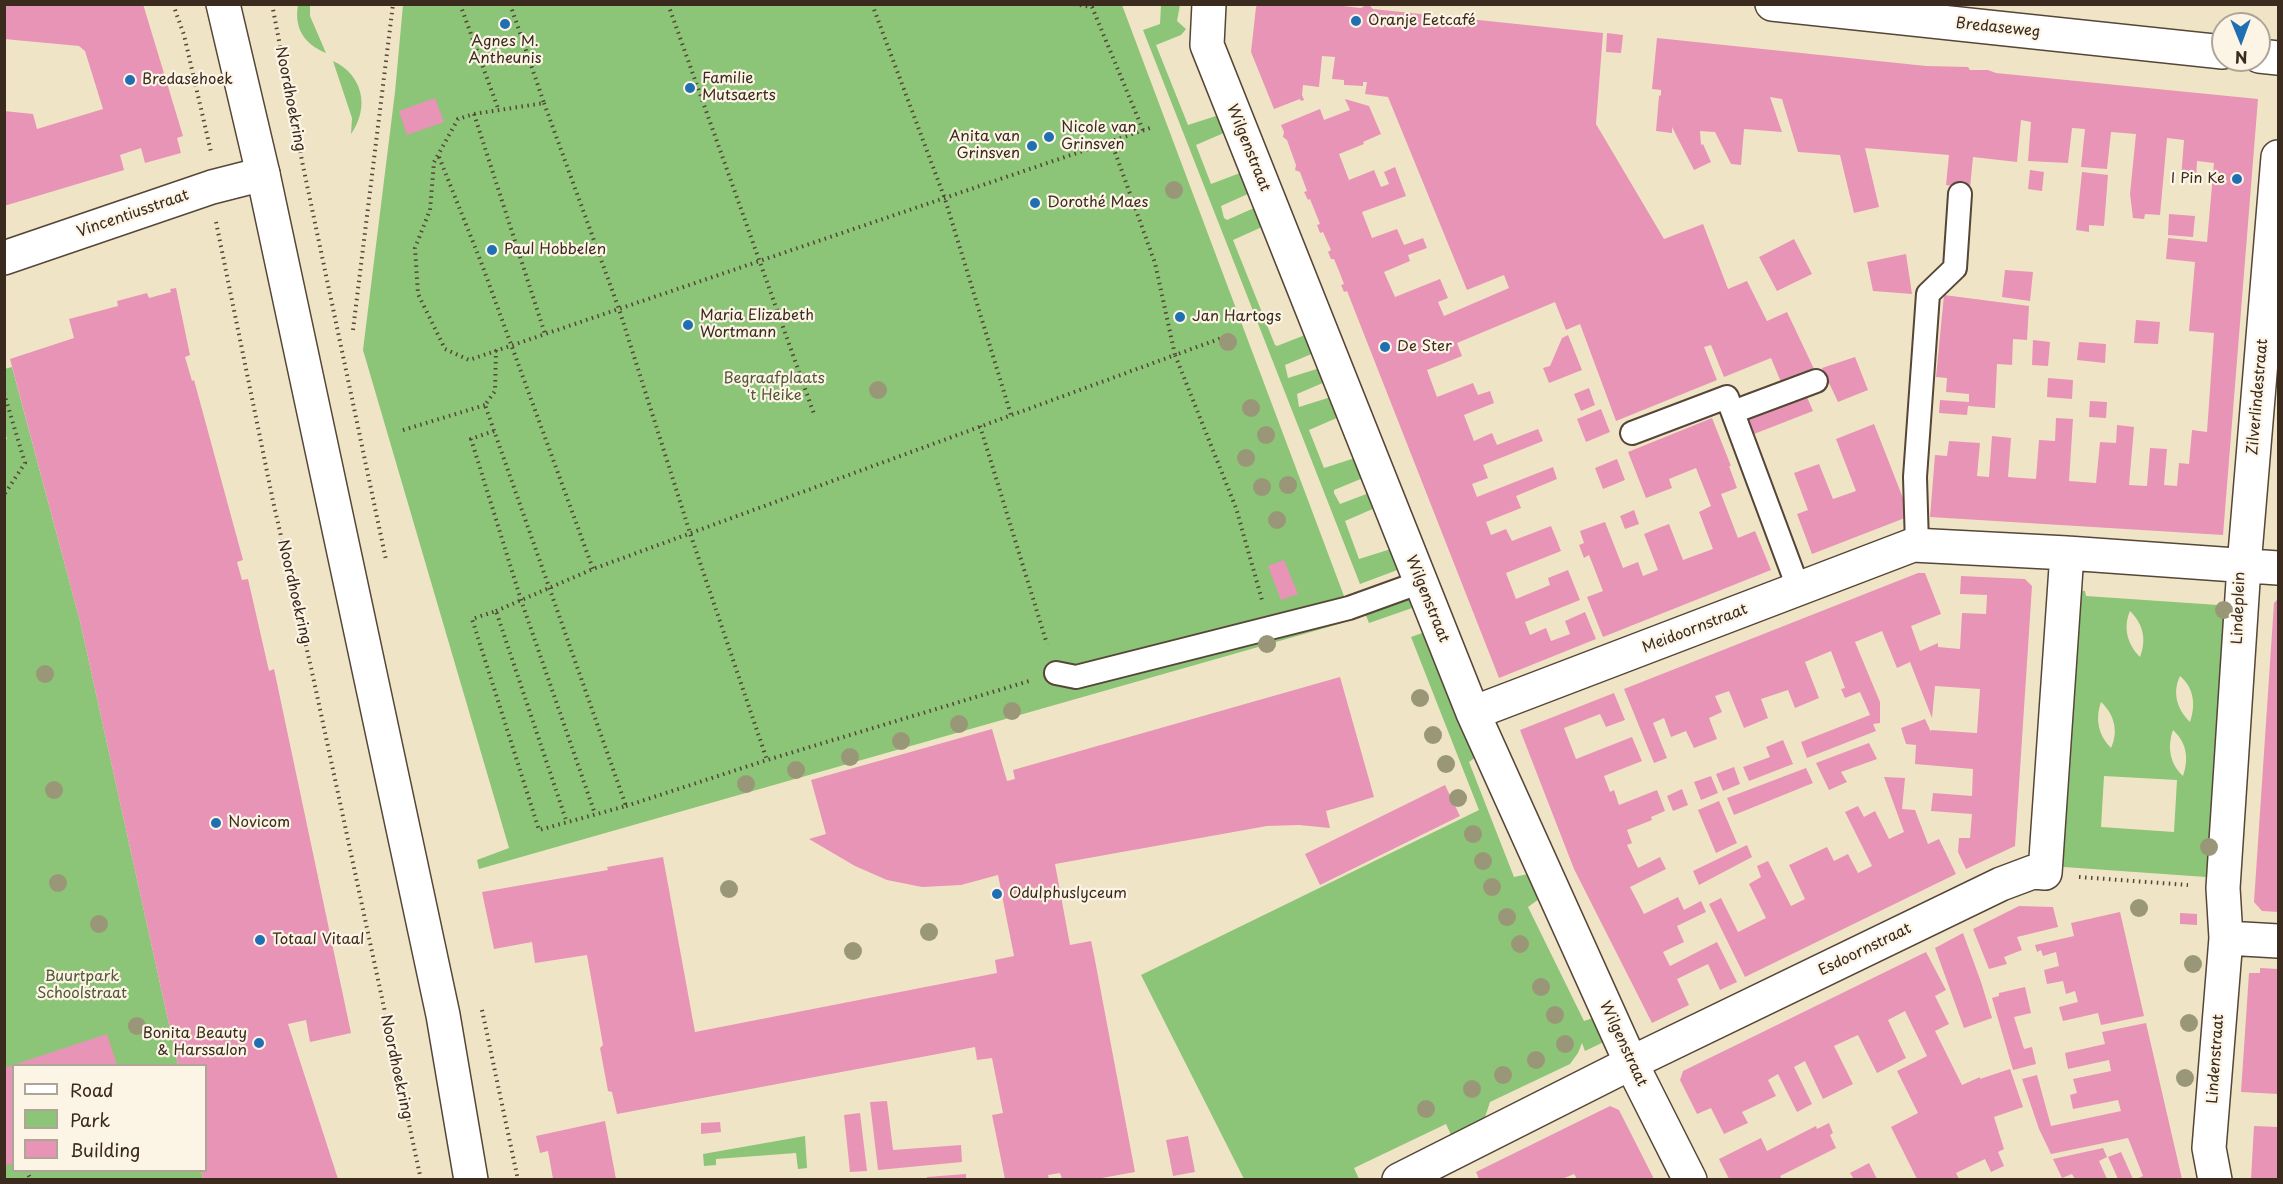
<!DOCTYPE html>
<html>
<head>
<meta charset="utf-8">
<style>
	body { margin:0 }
	#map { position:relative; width:2283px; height:1184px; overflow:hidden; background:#f0e4c7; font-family:"Playpen Sans",sans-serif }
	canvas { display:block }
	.frame { position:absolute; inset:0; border:6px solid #3b2a1e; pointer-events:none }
	.legend { position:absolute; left:12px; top:1064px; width:195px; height:108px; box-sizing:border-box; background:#fcf5e5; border:2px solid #afa495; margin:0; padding:8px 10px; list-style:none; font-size:18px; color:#3b2a1e }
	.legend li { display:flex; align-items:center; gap:12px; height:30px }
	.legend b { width:30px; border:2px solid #afa495 }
	.north { position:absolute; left:2211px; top:12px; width:60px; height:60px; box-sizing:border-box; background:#fcf5e5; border:2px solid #afa495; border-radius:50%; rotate:179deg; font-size:16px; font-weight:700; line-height:24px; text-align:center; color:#3b2a1e }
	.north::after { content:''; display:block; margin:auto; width:21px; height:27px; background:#1f6fb2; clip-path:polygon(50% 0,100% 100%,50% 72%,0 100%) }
</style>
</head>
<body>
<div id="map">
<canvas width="2283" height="1184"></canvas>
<div class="frame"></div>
<ul class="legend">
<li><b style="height:8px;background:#fff"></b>Road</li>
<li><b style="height:16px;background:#8cc478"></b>Park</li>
<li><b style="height:16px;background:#e894b6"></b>Building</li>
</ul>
<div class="north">N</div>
</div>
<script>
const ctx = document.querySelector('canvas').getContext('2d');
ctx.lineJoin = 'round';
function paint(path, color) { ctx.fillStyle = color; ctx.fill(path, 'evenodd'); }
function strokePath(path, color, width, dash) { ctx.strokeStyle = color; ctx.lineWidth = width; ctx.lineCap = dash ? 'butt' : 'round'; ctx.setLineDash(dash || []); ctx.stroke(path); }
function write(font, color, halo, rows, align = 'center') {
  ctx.font = font + ' "Playpen Sans",sans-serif'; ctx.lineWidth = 4.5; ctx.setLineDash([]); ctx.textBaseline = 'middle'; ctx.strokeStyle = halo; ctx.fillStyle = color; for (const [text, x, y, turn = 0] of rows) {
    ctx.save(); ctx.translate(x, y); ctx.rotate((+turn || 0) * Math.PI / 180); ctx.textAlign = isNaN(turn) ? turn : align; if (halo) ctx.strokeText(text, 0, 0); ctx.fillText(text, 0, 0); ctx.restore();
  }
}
const green = new Path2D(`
	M298,5h12v11l16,37c-22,-9 -32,-25 -28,-48z
	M403,5h719l231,615 -874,249 -2,-9 32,-12 -146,-498 32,-258z
	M1161,5h19l-3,16 9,8 -5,6 -25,10 32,80 31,-10 7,17 -30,13 15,39 29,-11 10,20 -29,13 3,12 3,2 27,-12 8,19 -29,13 42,105 2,1 28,-11 9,18 -29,12 3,13 32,-10 5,14 -28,12 2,13 32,-10 8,20 -30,13 15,38 31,-10 8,20 -29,12v3l6,11 29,-11 6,15 -30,13 14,38 32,-10 9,20 -40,15 -217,-554 17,-6z
	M333,61c30,14 37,46 18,73l1,-16z
	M12,367l68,254 98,444 -164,1v104h187l2,9h-198l-1,-739 3,-1 -3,-9v-61z
	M1408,590l7,17 -46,16 -6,-15z
	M2074,590l11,1 1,5 132,9 1,-3 11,1 -16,267 -8,7 -142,-10 -7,-6zM2130,611c13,13 17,28 10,46 -13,-13 -17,-30 -10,-46zM2180,676c14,12 16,29 10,46 -13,-13 -18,-29 -10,-46zM2101,702c13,12 18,29 10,46 -13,-13 -16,-29 -10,-46zM2173,730c14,13 16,29 10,46 -13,-12 -16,-29 -10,-46zM2104,776l73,4 -3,52 -73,-5z
	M1425,632l54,123 -10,7 45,115 14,-3 11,25 -11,8 56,114 12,-4 14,22 -25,12 -3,-8 -4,10 -8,11 -80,38 -5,15 24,8 -57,12 -6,-13 -92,44 5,11h-115l-103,-204 338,-165 -68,-173z
	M805,1136l2,32 -9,1 -2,-16 -80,6v6l-12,1 -1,-12z`);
const building = new Path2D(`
	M4,4h139l40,132 -6,2 4,15 -36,10 -4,-15 -21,7 4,15 -120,36v-95l29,3 4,15 66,-20 -18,-58 -6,-5 -75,-7z
	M1259,4h65l37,4 7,-4 5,5 230,24 -7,91 68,115 39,-15 25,65 19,-8 20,40 20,-9 28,59 -34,11 -10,-24 -47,19 -13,-32 -7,2 13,33 -101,41 -36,-97 -14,6 -11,-28 -98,41 5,13 -35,14 10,27 36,-14 5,12 12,-4 4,12 -30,12 10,26 18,-8 5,12 41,-16 5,12 -60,24 5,13 -16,6 5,13 76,-30 4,12 -41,17 5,12 -35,14 5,13 15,-6 6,12 39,-15 5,12 5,13 -55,22 10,26 34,-14 -2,-7 20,-8 12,30 -55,22 5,13 16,-7 5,13 19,-7 -5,-13 20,-9 11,27 -97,39 -152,-387 -3,1 -3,-7 3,-1 -5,-13 -5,-12h-3l-3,-7 3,-2 -8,-18 -3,1 -3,-8 3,-1 -10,-25 -2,1 -4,-8 3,-1 -7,-19 -5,-2 1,-5 -9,-25 -4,-3 1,-5 -3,-7 39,-16 4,11 26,-10 -5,-11 24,7 12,28 -18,8 1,2 -25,10 10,26 25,-10 7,17 8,-3 -5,-12 11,-5 11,29 -44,16 10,26 25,-9 7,16 19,-7 4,10 -19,7 2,6 -26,11 11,25 45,-18 8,19 -10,4 6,14 65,-28 -5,-13 -37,15 -79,-193 -23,-3 2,-12h-4v4l-19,-1v-5l-12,-1 3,-22 -13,-1 -3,31 -16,-2 -1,10 2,5 -3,1 -1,-2 -26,10 -23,-57 5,-45z
	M1607,33l16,2 -2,18 -15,-1z
	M1657,38l269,28 42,1 2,3h18l8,3 262,26 -35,436 -293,-18 5,-62 12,1 2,-15 31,2 -3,33 12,1 3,-41 19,2 -3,39 28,2 3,-39 16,1 1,-23 17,1 -4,62 27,2 4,-41 16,1 1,-18 17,2 -5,58 18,1 3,-38 17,1 -3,36 13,1 2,-23 10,1 3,-34 15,2 7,-99 -25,-2 6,-69 -29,-3 2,-21 39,4 7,-79 -17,-2 -1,18 -15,-1 3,-38 -17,-2 -7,77 -15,-1 -1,5 -11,-1 -3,-24 6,-60 -25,-2 -4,37 -26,-2 4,-38 -13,-1 -4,35 -40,-2 3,-39 -10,-2 -4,42 -44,-5 -3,31 -24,-3 3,-30 -84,-7 14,59 -25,6 -14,-58 -42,-3 -16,-53 -12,-2 12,35 -38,-3 -3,36 -10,-1 -16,-32 -15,-1 1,14 2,-1 8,18 -17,8 -22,-43v6l-16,-2 3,-35 2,-1v-5l-9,-1z
	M435,98l9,24 -37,13 -8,-24z
	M2030,170l14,2 -2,19 -14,-2z
	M2082,172l26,3 -4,51 -15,-1v7l-13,-2z
	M2169,214l26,2 -2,21 -25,-2z
	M1794,239l18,35 -35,17 -18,-34z
	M1906,254l6,40 -39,-3 -6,-29z
	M2005,270l28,2 -3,29 -28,-4z
	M176,288l14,67 -5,2 7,24 2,-1 49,180 -6,2 5,18 6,-1 21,92 5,-2 77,364 -41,9 -4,-22 -18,4 50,155h-135l-2,-9h5v-105h-28l-98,-444 -70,-262 64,-21 -5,-19 49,-13 -1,-5 30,-8 2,5 22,-6 -1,-3z
	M1944,295l85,11 -2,34 -14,-1 -1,26 -15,-1 -2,44 -27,-2 -1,9 -28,-2 1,-13 29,2v-8l-23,-2 1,-14 -11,-1z
	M2136,320l24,2 -2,22 -24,-1z
	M1568,335l14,35 -33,13 -6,-15 7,-2 12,-28z
	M2033,340l17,2 -2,24 -16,-1z
	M2079,342l27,2 -1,19 -28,-3z
	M1855,357l13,33 -30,12 -16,-34z
	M2048,378l25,2 -1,19 -25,-2z
	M1589,388l6,17 -14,6 -7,-17z
	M1806,395l7,16 -59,23 -6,-16z
	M2090,401l17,1 -1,16 -17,-1z
	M1601,409l9,23 -24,10 -9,-23z
	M1712,418l19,48h-2l8,22 -16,6 17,44 17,-7 16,39 -168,67 -16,-40 16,-6 -14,-36 -5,3 -5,-13 5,-2 -4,-12 25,-9 18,46 15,-6 5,14 15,-6 -14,-36 12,-5 13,-5 14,36 30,-11 -14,-37 12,-6 -15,-38 -27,11 3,9 -26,10 -18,-46z
	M1874,424l36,92 -98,38 -15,-40 11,-4 -14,-37 25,-9 14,35 23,-8 -20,-52z
	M1617,459l8,21 -22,9 -8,-21z
	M1634,510l5,14 -14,5 -5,-13z
	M1284,560l14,34 -17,6 -13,-34z
	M1918,573h7l16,41 -30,12 9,25 18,-8v4l22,2 2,-36 24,1 1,-19 -27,-1 1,-18 64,3 7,7 -17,260 -49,23 -8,-17 1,-14h11l2,-24 -41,-3 2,-18 39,3 1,-27 -58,-5 1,-19 -10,-1 -5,-16 24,-9 6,13v-2l46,3 3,-44 -45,-3 -3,32 -22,-56 -13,6 -15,-37 -27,11 25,60v21l-7,1 3,7 -69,27 -6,-16 69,-27 -10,-23 -15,6 -4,-9 4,-1 -14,-37 -26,11 14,36 -24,10 -7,-18 -27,9 7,19 -24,10 -15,-37 -14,5 7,16 -13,6 8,21 -23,9 -8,-17 -15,6 -7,-19 -11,5 14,35 -13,5 -30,-74z
	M2278,599v313l-16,-1 -8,-9 20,-299z
	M1340,677l34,120 -48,14 4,17 -31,-3 -32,1 -212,38 15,81 21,-4 3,14 41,217 -39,7h-34l-2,-6 -12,2 1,4h-44l-13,-64 11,-2 -11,-55 -15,2 -2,-13 -358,67 -5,-22 -4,-1 -8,-43 3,-3 -16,-90 -52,8 -3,-21 -38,7 -12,-57 126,-22 -1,-3 56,-10 32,175 302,-59 -2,-13 19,-4 -16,-81 -37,10 -39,2 -35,-7 -32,-14 -46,-27 17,-5 -15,-54 181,-51 15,52 8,-2 -2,-9z
	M1614,693l11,27 -19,7 -6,-13 -36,14 12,31 56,-22 10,24 -38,15 6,16 4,-2 5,15 38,-15 8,21 -14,6 1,3 -25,10 5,13 -5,2 11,23 22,-11 6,12 -36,18 14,27 34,-17 6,13 17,-9 5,11 -29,14 7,16 -21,10 7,14 47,-24 20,40 -17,8 -12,-26 -31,15 12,26 -37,18 -78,-154 -54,-139z
	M1783,740l10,24 -44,17 -6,-14 27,-10 -4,-10z
	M1869,743l8,16 -36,13 6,10 -18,8 -13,-27z
	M1734,767l6,17 -17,7 -7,-17z
	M1806,768l7,15 -79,32 -7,-17z
	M1711,776l7,17 -17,7 -7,-18z
	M1884,777l21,1 -3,31 13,1 13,34 11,-5 17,35 -211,103 -36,-73 12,-6 17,34 28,-14 -17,-34 12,-7 -4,-11 11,-5 23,45 14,-7 -16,-34 38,-18 7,14 14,-7 10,19 14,-7 -27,-54 13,-6 6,11 11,-6 14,28 15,-7z
	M1445,785l15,31 -140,69 -15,-31z
	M1682,789l6,16 -15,6 -6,-15z
	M1719,801l18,42 -21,10 -18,-43z
	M1747,845l5,12 -53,28 -6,-14z
	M2019,906l34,1 5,20 -41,10 5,13 -18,7 3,7 -18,5 -16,-40z
	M2120,912l24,104 -43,9 -3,-12 -35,8 -4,-14 19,-5 -3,-11 -9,3 -3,-13 -16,3 -3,-14 15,-4 -3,-14 -13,4 -2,-6 -4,2 -2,-7 39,-9 -3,-13z
	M2180,913l17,1v11l-17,-1z
	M1963,933l18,49 11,36 -28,10 -29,-80z
	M1926,952l20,38 -11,6 14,28 -14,7 27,54 18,-8v2l30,-10 13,38 -29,10 10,32 -6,3 6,14 -13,6 -6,-13 -29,14 3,6h-42l-26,-52 27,-14 -21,-42 30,-15 -22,-45 -17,9 18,38 -15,8 -14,7 -19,-38 -24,11 19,38 -30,15 -18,-38 -11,6 18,37 -15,8 -19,-38 -10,6 8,16 -34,16 6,11 -24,11 -13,-26 -14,6 -17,-34 3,-9z
	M2260,968l18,1v125l-37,-2 8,-119h11z
	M2025,987l6,26 -17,4 10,32 8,-2 4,17 -23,6 -21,-72 7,-2v-3z
	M2146,1023l36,156h-46l7,-3 -15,-38 -77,16 -12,-25 -17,-50 15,-4 14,51 70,-15 -3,-11 -45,9 -3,-14 7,-2 -4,-14 38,-8 -2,-11 -41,9 -3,-16 40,-9 -3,-12z
	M107,1034l10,31h-103v98l-10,3v-98z
	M887,1101l6,49 68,-5 1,17 -84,8 -8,-68z
	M1610,1106l9,4 35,69h-77l-3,-5 -12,5h-83l-3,-7z
	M860,1113l7,58 -17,1 -6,-57z
	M605,1121l11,58h-63l-5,-28 -8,2 -4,-17z
	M720,1122l1,10 -20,2v-11z
	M1829,1123l4,10 -3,2 6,13 -56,28 2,3h-53l-10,-20 42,-21 6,13 49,-25 1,3z
	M2254,1126l24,1v52h-27z
	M1188,1136l7,36 -22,4 -7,-36z
	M2103,1148l4,9 -8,4 8,18h-32l-3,-5 -10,4 -9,-19z
	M2121,1152l12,27h-15l-9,-20 -1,-2z
	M1869,1163l8,16h-23l-4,-6z
	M966,1174v5h-39v-2z`);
const path = new Path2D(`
	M173,4l11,31 27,117
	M272,4l31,162 83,394
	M460,4l39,107
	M510,4l34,99 -70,11 -16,5 -24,43 -4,48 -15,38 3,46 27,55 24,11 684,-233
	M668,4l146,410
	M872,4l73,195 66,216
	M1074,4l18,3 51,123
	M544,103l75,206 71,224 77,227
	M474,114l71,220
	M1111,141l44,122 20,92 55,-20
	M439,157l42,105 112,307
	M216,222l57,279 39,171 109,508
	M353,330l40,-326
	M496,350l-1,41 -10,14 141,401 -87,24 -67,-211 24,-8 71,212
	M4,393l21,70 -21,32
	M980,426l67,218
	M403,430l82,-25
	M494,431l-23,8 50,161 74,214
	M496,611l97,-42 582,-214 61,153 26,92
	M626,806l141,-46 262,-79
	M2079,877l109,8
	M482,1010l36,170
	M26,1170l5,10`);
const service = new Path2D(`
	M1733,412l83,-31
	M1632,433l95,-36 72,193
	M1917,545l-2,-68 13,-183 27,-26 5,-74
	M1056,673l20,4 273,-69 72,-26`);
const minor = new Path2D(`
	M1209,4l-2,41 266,668 158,350 59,117
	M4,258l208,-71 51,-13
	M1473,713l440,-168 154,8 211,15
	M2226,938l52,3
	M1399,1180l232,-117 370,-179 32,-12 12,1 22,-320
	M2215,1180l-6,-32 17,-210 -3,-50 21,-322 34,-409`);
const tertiary = new Path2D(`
	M223,4l40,170 180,841 28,165
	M1772,4l451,48
	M2259,56l19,2`);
const trees = [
	[1174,190],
	[1228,342],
	[878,390],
	[1251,408],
	[1266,435],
	[1246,458],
	[1288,485],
	[1262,487],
	[1277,520],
	[2224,610],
	[1267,644],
	[45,674],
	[1420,698],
	[1012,711],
	[959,724],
	[1433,735],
	[901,741],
	[850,757],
	[1446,764],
	[796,770],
	[746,784],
	[54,790],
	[1458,798],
	[1473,834],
	[2209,847],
	[1483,861],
	[58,883],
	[1492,887],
	[729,889],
	[2139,908],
	[1507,917],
	[99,924],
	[929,932],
	[1520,944],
	[853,951],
	[2193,964],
	[1541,987],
	[1555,1015],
	[2189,1023],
	[137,1026],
	[1565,1044],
	[1536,1060],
	[1503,1075],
	[2185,1078],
	[1472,1089],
	[1426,1109]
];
const markers = [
	[1356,21,6,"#1f6fb2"],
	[505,24,6,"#1f6fb2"],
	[130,80,6,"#1f6fb2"],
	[690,88,6,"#1f6fb2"],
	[1049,137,6,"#1f6fb2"],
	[1032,146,6,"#1f6fb2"],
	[2237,179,6,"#1f6fb2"],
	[1035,203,6,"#1f6fb2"],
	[492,250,6,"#1f6fb2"],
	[1180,317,6,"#1f6fb2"],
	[688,325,6,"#1f6fb2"],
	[1385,347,6,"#1f6fb2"],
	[216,823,6,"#1f6fb2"],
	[997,894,6,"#1f6fb2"],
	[260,940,6,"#1f6fb2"],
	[259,1043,6,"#1f6fb2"]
];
const poiNames = [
	["Oranje Eetcafé",1368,21],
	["Agnes M.",505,42,"center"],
	["Antheunis",505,59,"center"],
	["Familie",702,79],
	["Mutsaerts",702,96],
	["Bredasehoek",142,80],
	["Nicole van",1061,128],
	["Grinsven",1061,145],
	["Anita van",1020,137,"right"],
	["Grinsven",1020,154,"right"],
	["I Pin Ke",2225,179,"right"],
	["Dorothé Maes",1047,203],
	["Paul Hobbelen",504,250],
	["Maria Elizabeth",700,316],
	["Wortmann",700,333],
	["Jan Hartogs",1192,317],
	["De Ster",1397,347],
	["Novicom",228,823],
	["Odulphuslyceum",1009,894],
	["Totaal Vitaal",272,940],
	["Bonita Beauty",247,1034,"right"],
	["& Harssalon",247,1051,"right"]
];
const streetNames = [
	["Bredaseweg",1998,28,6],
	["Noordhoekring",290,99,79],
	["Wilgenstraat",1248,148,68],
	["Vincentiusstraat",133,214,-19],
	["Zilverlindestraat",2258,397,-85],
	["Noordhoekring",294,592,77],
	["Wilgenstraat",1427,599,68],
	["Lindeplein",2239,608,-88],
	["Meidoornstraat",1695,629,-21],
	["Esdoornstraat",1865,950,-26],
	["Wilgenstraat",1623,1044,65],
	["Lindenstraat",2216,1059,-86],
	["Noordhoekring",396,1067,78]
];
const parkNames = [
	["Begraafplaats",774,379],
	["'t Heike",774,396],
	["Buurtpark",82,977],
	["Schoolstraat",82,994]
];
paint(green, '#8cc478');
paint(building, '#e894b6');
strokePath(service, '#564637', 26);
strokePath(minor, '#564637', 36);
strokePath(tertiary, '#564637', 36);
strokePath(path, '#564637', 4, [1.5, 4.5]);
strokePath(service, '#fff', 22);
strokePath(minor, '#fff', 33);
strokePath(tertiary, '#fff', 33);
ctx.fillStyle = '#9a9779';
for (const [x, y] of trees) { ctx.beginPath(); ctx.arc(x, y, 9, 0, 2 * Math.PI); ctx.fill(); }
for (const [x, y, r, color] of markers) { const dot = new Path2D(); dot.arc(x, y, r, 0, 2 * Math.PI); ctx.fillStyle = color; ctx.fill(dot); strokePath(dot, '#fcf5e5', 2); }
write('15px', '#3b2a1e', '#fcf5e5', poiNames, 'left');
write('15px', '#3b2a1e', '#fcf5e5', streetNames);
write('15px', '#535839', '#fcf5e5', parkNames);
</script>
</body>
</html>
